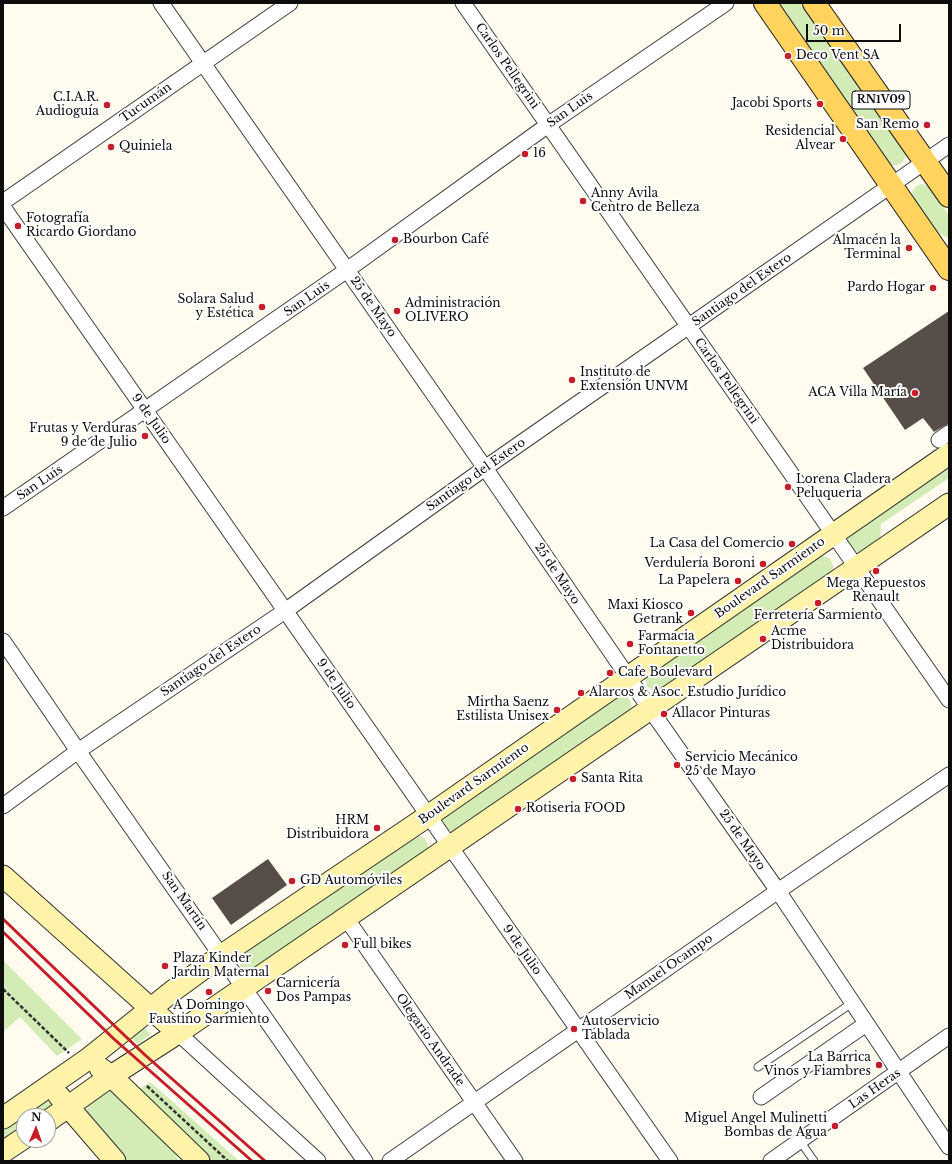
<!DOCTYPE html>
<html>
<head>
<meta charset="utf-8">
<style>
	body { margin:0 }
	#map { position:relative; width:952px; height:1164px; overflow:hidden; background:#fffbee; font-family:"Libre Baskerville",serif }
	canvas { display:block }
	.frame { position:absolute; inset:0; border:4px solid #0d0d0d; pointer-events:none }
	.north { position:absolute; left:16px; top:1108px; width:40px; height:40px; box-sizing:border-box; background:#fff; border:1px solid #9e9e9e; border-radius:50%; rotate:2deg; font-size:11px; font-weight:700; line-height:16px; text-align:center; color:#0d0d0d }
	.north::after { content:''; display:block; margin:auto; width:14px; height:18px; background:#c71c29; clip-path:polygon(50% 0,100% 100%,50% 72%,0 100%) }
	.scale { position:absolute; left:806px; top:24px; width:95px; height:18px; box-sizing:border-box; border:2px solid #0d0d0d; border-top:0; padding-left:5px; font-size:12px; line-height:14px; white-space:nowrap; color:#0d0d0d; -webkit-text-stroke:3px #fff; paint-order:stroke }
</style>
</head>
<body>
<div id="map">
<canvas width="952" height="1164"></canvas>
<div class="frame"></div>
<div class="north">N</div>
<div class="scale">50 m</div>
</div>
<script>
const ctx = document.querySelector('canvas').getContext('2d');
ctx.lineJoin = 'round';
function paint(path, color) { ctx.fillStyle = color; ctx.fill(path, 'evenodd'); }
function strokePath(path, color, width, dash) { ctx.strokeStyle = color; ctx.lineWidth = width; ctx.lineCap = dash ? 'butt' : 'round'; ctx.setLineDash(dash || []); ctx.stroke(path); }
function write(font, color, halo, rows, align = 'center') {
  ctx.font = font + ' "Libre Baskerville",serif'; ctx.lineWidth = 4; ctx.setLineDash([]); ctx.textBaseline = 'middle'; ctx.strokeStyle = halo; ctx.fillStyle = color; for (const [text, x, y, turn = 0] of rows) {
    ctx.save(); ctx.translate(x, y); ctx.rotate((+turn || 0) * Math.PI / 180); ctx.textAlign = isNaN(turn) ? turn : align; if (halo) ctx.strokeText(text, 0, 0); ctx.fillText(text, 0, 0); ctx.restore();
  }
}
const green = new Path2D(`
	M775,3h27l103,149c2,11 -8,16 -17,12z
	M923,184l7,4 19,27v24l-16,-10 -21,-32c-1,-8 4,-12 11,-13z
	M949,463v15l-68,46 -1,19 -20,10c-7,-2 -13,-8 -12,-17z
	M819,555l10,3 4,7v6l-177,122 -9,-7 -2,-8z
	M618,694c11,1 15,7 13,18l-178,120c-8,-3 -11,-8 -10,-17z
	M415,835c10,1 14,7 13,16l-179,122c-9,-3 -13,-11 -8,-20z
	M3,960l79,79 -25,17 -37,-39 -17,15z
	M143,1027l8,7 -13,10 -8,-7z
	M150,1082l5,4 84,75h-26l-77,-70z
	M113,1089l60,61 6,11h-51l-39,-41 -3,-9 2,-5z
	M47,1099l3,2 1,6 -12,9h-15v11l-21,14v-14z`);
const building = new Path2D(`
	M949,311v113l-5,2 -10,6 -11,-14 -18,12 -42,-62z
	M268,859l19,26 -56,40 -19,-27z`);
const path = new Path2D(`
	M3,989l66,64
	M147,1086l81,75`);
const lane = new Path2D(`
	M758,1067l94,-64
	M800,1141l14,20`);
const street = new Path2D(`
	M161,3l324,465 165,241 128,182 171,256
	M463,3l486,697
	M3,202l287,-199
	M3,207l667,954
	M939,440l10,-7
	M3,508l344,-238 201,-145 178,-122
	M3,641l75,110 287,410
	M3,806l75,-55 207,-140 200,-143 464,-323
	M346,918l169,243
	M178,1033l140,128
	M761,1097l105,-73
	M390,1161l388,-270 171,-116
	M771,1161l178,-125`);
const secondary = new Path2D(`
	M3,876l175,157
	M100,1068l11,8 88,85
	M59,1096l56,65
	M3,1118l85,-59 86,-69 48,-35 206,-139 521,-362
	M48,1121l63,-45 67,-43 771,-529
	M3,1152l21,-14`);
const primary = new Path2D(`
	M765,3l184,266
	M814,3l135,193`);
const rail = new Path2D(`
	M3,919l142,136 120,106
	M3,932l111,107 138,122`);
const markers = [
	[788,56,4,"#c71c29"],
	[820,104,4,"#c71c29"],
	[107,105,4,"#c71c29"],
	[927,125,4,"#c71c29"],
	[843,139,4,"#c71c29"],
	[111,147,4,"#c71c29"],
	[525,154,4,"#c71c29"],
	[583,201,4,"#c71c29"],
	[18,226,4,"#c71c29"],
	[395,240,4,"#c71c29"],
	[909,248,4,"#c71c29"],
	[933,288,4,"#c71c29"],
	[262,307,4,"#c71c29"],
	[397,311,4,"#c71c29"],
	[572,380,4,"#c71c29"],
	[915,393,4,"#c71c29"],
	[145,436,4,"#c71c29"],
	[788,487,4,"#c71c29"],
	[792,544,4,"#c71c29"],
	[763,564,4,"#c71c29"],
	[876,571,4,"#c71c29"],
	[738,581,4,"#c71c29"],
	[818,603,4,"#c71c29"],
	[691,613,4,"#c71c29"],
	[763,639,4,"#c71c29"],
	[630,644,4,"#c71c29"],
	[610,673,4,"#c71c29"],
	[581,693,4,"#c71c29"],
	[557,710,4,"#c71c29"],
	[664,714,4,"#c71c29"],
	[677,765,4,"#c71c29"],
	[573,779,4,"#c71c29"],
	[518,809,4,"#c71c29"],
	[377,828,4,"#c71c29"],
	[292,881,4,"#c71c29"],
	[345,945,4,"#c71c29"],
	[165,966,4,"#c71c29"],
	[268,991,4,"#c71c29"],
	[209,992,4,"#c71c29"],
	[574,1029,4,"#c71c29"],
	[879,1065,4,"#c71c29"],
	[835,1126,4,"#c71c29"]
];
const shields = [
	[881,100,58]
];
const shieldNames = [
	["RN1V09",881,100]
];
const poiNames = [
	["Deco Vent SA",796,56],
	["C.I.A.R.",99,98,"right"],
	["Audioguía",99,112,"right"],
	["Jacobi Sports",812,104,"right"],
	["San Remo",919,125,"right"],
	["Residencial",835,132,"right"],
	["Alvear",835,146,"right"],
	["Quiniela",119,147],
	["16",533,154],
	["Anny Avila",591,194],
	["Centro de Belleza",591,208],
	["Fotografía",26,219],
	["Ricardo Giordano",26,233],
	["Bourbon Café",403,240],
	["Almacén la",901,241,"right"],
	["Terminal",901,255,"right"],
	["Pardo Hogar",925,288,"right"],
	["Solara Salud",254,300,"right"],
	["y Estética",254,314,"right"],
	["Administración",405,304],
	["OLIVERO",405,318],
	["Instituto de",580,373],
	["Extensión UNVM",580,387],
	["ACA Villa María",907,393,"right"],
	["Frutas y Verduras",137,429,"right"],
	["9 de de Julio",137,443,"right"],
	["Lorena Cladera",796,480],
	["Peluqueria",796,494],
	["La Casa del Comercio",784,544,"right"],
	["Verdulería Boroni",755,564,"right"],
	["La Papelera",730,581,"right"],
	["Mega Repuestos",876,584,"center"],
	["Renault",876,598,"center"],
	["Maxi Kiosco",683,606,"right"],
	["Getrank",683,620,"right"],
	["Ferretería Sarmiento",818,616,"center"],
	["Acme",771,632],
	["Distribuidora",771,646],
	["Farmacia",638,637],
	["Fontanetto",638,651],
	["Cafe Boulevard",618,673],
	["Alarcos & Asoc. Estudio Jurídico",589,693],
	["Mirtha Saenz",549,703,"right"],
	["Estilista Unisex",549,717,"right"],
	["Allacor Pinturas",672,714],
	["Servicio Mecánico",685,758],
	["25 de Mayo",685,772],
	["Santa Rita",581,779],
	["Rotiseria FOOD",526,809],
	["HRM",369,821,"right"],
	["Distribuidora",369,835,"right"],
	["GD Automóviles",300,881],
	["Full bikes",353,945],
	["Plaza Kinder",173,959],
	["Jardin Maternal",173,973],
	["Carnicería",276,984],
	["Dos Pampas",276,998],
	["A Domingo",209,1006,"center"],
	["Faustino Sarmiento",209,1020,"center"],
	["Autoservicio",582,1022],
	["Tablada",582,1036],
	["La Barrica",871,1058,"right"],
	["Vinos y Fiambres",871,1072,"right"],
	["Miguel Angel Mulinetti",827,1119,"right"],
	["Bombas de Agua",827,1133,"right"]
];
const streetNames = [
	["Carlos Pellegrini",507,66,55],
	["Tucumán",146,103,-35],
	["San Luis",570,110,-35],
	["Santiago del Estero",742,290,-35],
	["San Luis",307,299,-35],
	["25 de Mayo",373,307,55],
	["Carlos Pellegrini",726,381,55],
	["9 de Julio",151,419,55],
	["Santiago del Estero",476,475,-35],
	["San Luis",40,483,-34],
	["25 de Mayo",557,574,56],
	["Boulevard Sarmiento",770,578,-35],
	["Santiago del Estero",211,661,-34],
	["9 de Julio",336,684,55],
	["Boulevard Sarmiento",474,784,-35],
	["25 de Mayo",742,840,55],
	["San Martín",184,901,55],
	["9 de Julio",522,950,55],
	["Manuel Ocampo",669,967,-35],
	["Olegario Andrade",430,1040,55],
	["Las Heras",875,1089,-35]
];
paint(green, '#d3ecb5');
paint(building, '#574e49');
strokePath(lane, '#404040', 9);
strokePath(street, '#404040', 17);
strokePath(secondary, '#2f2f2f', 23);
strokePath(primary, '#1e1e1e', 24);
strokePath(path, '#2f2f2f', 2.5, [4, 2]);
strokePath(lane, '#fff', 7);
strokePath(street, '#fff', 15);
strokePath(secondary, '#fff3a9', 21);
strokePath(primary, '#ffd35e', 22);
strokePath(rail, '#c71c29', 3);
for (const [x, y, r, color] of markers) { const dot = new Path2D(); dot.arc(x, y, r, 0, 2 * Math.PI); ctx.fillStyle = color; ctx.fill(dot); strokePath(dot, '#fff', 1.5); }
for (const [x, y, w] of shields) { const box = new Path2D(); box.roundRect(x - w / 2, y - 9, w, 18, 3); ctx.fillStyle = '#fff'; ctx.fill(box); strokePath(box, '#0d0d0d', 1); }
write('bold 11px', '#0d0d0d', null, shieldNames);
write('12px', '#0d0d0d', '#fff', poiNames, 'left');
write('12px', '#0d0d0d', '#fff', streetNames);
</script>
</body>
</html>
